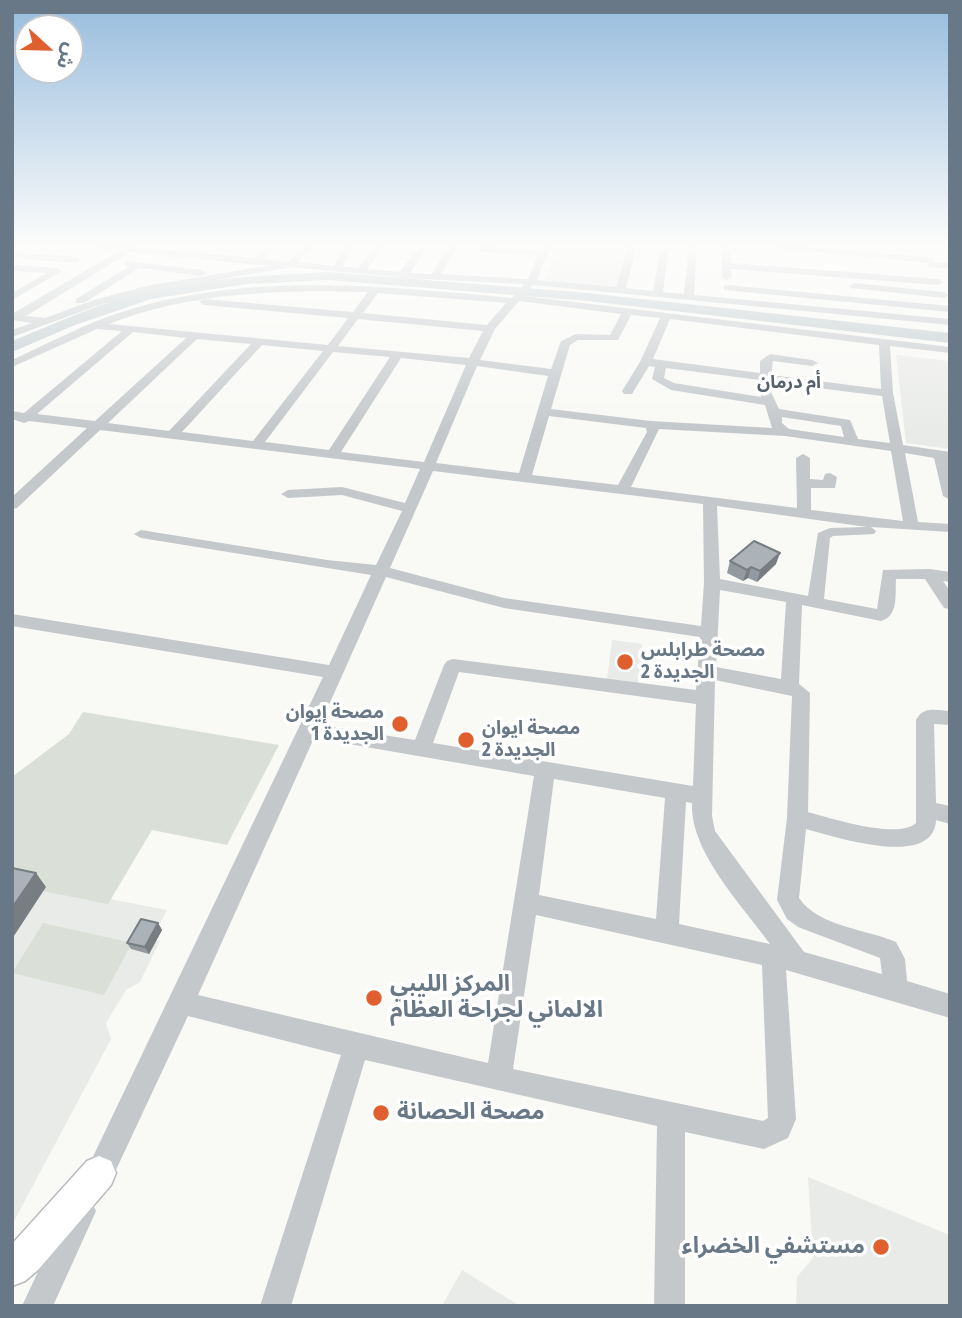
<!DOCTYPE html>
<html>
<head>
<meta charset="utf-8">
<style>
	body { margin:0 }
	#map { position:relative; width:962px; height:1318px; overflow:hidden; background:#f9f9f6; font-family:"Fira Sans Condensed","Noto Sans Arabic",sans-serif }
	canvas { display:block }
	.frame { position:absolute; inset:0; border:14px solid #687887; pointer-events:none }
	.north { position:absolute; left:14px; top:14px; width:70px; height:70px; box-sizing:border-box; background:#fff; border:2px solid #c3c9cf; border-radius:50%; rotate:112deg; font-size:19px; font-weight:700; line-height:28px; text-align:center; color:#687887 }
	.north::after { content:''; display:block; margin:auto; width:24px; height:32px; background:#e05f2e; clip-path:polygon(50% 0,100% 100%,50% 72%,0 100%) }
</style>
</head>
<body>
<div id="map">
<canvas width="962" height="1318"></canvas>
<div class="frame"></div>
<div class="north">ش</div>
</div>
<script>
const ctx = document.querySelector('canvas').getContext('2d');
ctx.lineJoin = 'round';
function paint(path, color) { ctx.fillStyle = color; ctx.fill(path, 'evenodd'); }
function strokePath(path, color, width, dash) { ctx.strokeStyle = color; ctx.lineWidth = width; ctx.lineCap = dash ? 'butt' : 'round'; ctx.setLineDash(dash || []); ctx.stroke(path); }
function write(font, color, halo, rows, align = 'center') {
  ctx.font = font + ' "Fira Sans Condensed","Noto Sans Arabic",sans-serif'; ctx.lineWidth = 7; ctx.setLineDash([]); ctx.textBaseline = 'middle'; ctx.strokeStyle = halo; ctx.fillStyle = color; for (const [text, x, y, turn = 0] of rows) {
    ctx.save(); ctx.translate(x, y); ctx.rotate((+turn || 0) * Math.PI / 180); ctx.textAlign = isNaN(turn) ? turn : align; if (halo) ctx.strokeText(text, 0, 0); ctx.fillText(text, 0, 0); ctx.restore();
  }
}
const built = new Path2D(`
	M558,245h71l-7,46 -70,-7 -7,-5z
	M896,355l54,6v88l-44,-6z
	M612,640l30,4 -4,41 -31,-5z
	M46,887l121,23 -15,29 8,2 -20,41 -14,8 -20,33 5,16 -99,186v-286z
	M808,1177l142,58v71h-154l1,-29 16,-19z
	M462,1270l58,36h-78z`);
const green = new Path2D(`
	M83,712l196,33 -52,100 -75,-15 -44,74 -96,-19v-108l57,-43z
	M43,923l89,20 -28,52 -92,-22z`);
const river = new Path2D(`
	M328,272l260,21 362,40v10l-362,-42 -260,-21 -81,4 -96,15 -76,26 -63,27v-11c44,-18 89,-39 135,-50 59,-13 121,-16 181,-19z`);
const minor = new Path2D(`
	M79,245l50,1 126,12 14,-13h9l-13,14 24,3 15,-17h9l-15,17 36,4 9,-21h8l-8,22 15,1 18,-23h9l-18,24 33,3 20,-27h9l-19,28 22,1 17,-29h9l-17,29 87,5 10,-24 -57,-3 -4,-3 4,-3 59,4 3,-5h8l-14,35 79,7 13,-42h8l-11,43 27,3 8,-46h8l-6,47 21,2 5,-49h8l-3,50 256,24v6l-417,-40 -9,11 426,51v6l-60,-7 3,47 10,52 47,7v48l-7,-4 -9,-38 -29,-5 13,69 32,2v8l-79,-5 5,4 -2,3 -41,2 -3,2 -6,61 53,10 6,-39 47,-1 20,3v10l-7,-1 7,10v18l-6,-1 -19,-29h-29c-1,15 3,37 -15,42l-79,-16 -3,79 11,9 -2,119c22,6 90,28 108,11v-103c7,-14 20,-10 34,-9v14l-16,-1 2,79 14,3v18l-14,-4c-2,50 -103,16 -130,9l-7,69c20,29 67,31 97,44l9,17 2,22 43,13v24l-164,-48 10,149 -8,19 -24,11 -79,-17v174h-31l3,-180 -292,-66 -74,246h-31l81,-251 -153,-39 -81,173 -10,4 -10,-4 -4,-10 4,-10 236,-492 -311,-51v-12l317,51 42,-90 -230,-37 -7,-4 7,-4 186,30 49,5 26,-54 -60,-16 -54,3 -7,-4 7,-4 54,-3 63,16 15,-34 -320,-39 -83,78 -5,1v-12l75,-69 -58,-7 -5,2 -12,-4v-8l12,2 98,-82 -25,-2 -85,38v-7c37,-17 74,-37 113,-49 126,-39 257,-25 387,-13l12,-14 -121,-6 -111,-11 -145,25 -45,12 -90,33v-7l20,-7 -20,-3v-6l107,-63zM130,252l127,13h14l-125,21 -52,14 -49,18 -19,-2zM320,291l48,1 -15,20 -149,-13 -5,3 5,3 144,13 -20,27 -219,-21c68,-27 140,-32 211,-33zM378,293l128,10 -19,22 -124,-12zM519,301l102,13 -11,21 -34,-1 -15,7 -10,28 -71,-9 15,-31zM631,315l29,3 -20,44 -18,29 2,3h8l17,-28 6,1 -3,12 19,11 94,15 7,23 -121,-7 -100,-12 19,-64 8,-5h40zM358,319l125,12 -14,27 -131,-12zM670,319l209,26 2,44 -110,-14 2,-14 39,5 6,-3 -6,-3 -42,-6 -10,7v12l-107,-14zM133,332l53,6 -91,83 -58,-7zM197,339l54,5 -82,87 -61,-8zM262,345l61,6 -70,90 -71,-9zM333,352l57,5 -61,93 -64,-8zM401,358l65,7 -42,97 -83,-10zM477,366l71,10 -29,97 -83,-10zM666,368l94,12 1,17 -87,-14 -10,-5zM771,382l111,14 8,47 -32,-4 -8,-19 -71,-11 -8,-17zM549,416l97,12 1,4 -29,53 -86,-10zM782,417l59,9 3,11 -55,-8 -7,-6zM659,429l126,7 106,15 12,70 -92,-11v-22h24l2,-11 -7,-4 -5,1 -2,6 -13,-1v-21l-7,-4 -7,4 1,50 -166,-21zM433,471l270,33 1,79 -3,43 -197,-28 -114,-30zM717,506l150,21 -37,1 -12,5 -10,63 -88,-17zM386,577l118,31 196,29 -4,53 -243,-31 -6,2 -3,4 -29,75 -95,-15zM720,590l66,12 -5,77 -65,-12zM459,672l237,32 -3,82 -260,-43zM715,680l77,16 -5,122 -10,82 10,19 11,8 82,31 2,16 -78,-22 -89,-121 -3,-15zM314,738l220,38 -46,287 -290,-68zM554,779l111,19 -9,121 -117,-24zM686,802l6,1c-2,49 50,102 78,141l-91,-20zM536,915l226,50 6,153 -5,3 -250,-52z
	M722,245h8l1,18 207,16 5,3 -5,3 -207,-16 1,8 -5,3 -5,-3z
	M747,245h38l145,12 5,3 -3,2 18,1v6l-22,-2 1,-4z
	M12,252l64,5 5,3 -5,3 -64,-5z
	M128,261l73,9 5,3 -5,3 -62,-8 -55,35h-8v-4l52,-32 -5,-3z
	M12,265l45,3 5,3 -50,29v-7l35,-20 -35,-2z
	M854,283l90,9 5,3 -5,3 -93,-10 -2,-2z
	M727,285l223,21v6l-226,-22v-4z
	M81,1196l10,5 5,10 -43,95h-31l49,-105z`);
const major = new Path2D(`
	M99,1156l12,5 5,12 -5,12 -73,85 -13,11 -13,5v-42l75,-83z`);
const wall = new Path2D(`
	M730,561l46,3 -19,18 -9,-4 -5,3 -16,-8z
	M158,923l4,7 -13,24 -18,-5 -4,-6z`);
const shadedWall = new Path2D(`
	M780,553l-4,11 -19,18 3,-11z
	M751,567l-3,11 -5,3 4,-11z
	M36,873l10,14 -34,52v-31z
	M158,923l4,7 -13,24 -4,-7z`);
const building = new Path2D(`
	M754,541l26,12 -20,18 -9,-4 -4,3 -17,-9z
	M12,868l24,5 -24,35z
	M141,919l17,4 -13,24 -18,-4z`);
const markers = [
	[625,662,9,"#e05f2e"],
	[400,724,9,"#e05f2e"],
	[466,740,9,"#e05f2e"],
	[374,998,9,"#e05f2e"],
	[381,1113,9,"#e05f2e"],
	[881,1247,9,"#e05f2e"]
];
const farNeighbourhoodnames = [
	["أم درمان",789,383]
];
const poiNames = [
	["مصحة طرابلس",641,651],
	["الجديدة 2",641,673],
	["مصحة إيوان",384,713,"right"],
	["الجديدة 1",384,735,"right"],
	["مصحة ايوان",482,729],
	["الجديدة 2",482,751]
];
const nearPoinames = [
	["المركز الليبي",390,985],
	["الالماني لجراحة العظام",390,1011],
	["مصحة الحصانة",397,1113],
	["مستشفي الخضراء",865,1247,"right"]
];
paint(built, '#e9ebe9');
paint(green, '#dae0d7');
paint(river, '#bec8cc');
strokePath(major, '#b7bbbf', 3);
paint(minor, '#c4c8cb');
paint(major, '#fff');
paint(wall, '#939a9f');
paint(shadedWall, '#787d82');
paint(building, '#abb3b9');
strokePath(building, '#787d82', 2);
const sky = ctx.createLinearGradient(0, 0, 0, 430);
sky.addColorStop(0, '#97bcdd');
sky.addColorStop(0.57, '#fcfcfb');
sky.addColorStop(1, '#fcfcfb00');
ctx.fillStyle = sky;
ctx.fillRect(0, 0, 962, 430);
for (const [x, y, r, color] of markers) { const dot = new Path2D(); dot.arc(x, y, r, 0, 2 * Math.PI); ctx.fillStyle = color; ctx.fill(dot); strokePath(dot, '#fff', 2.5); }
write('bold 18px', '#56616c', '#fff', farNeighbourhoodnames);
write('bold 19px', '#687887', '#fff', poiNames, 'left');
write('bold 23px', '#687887', '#fff', nearPoinames, 'left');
</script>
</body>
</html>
